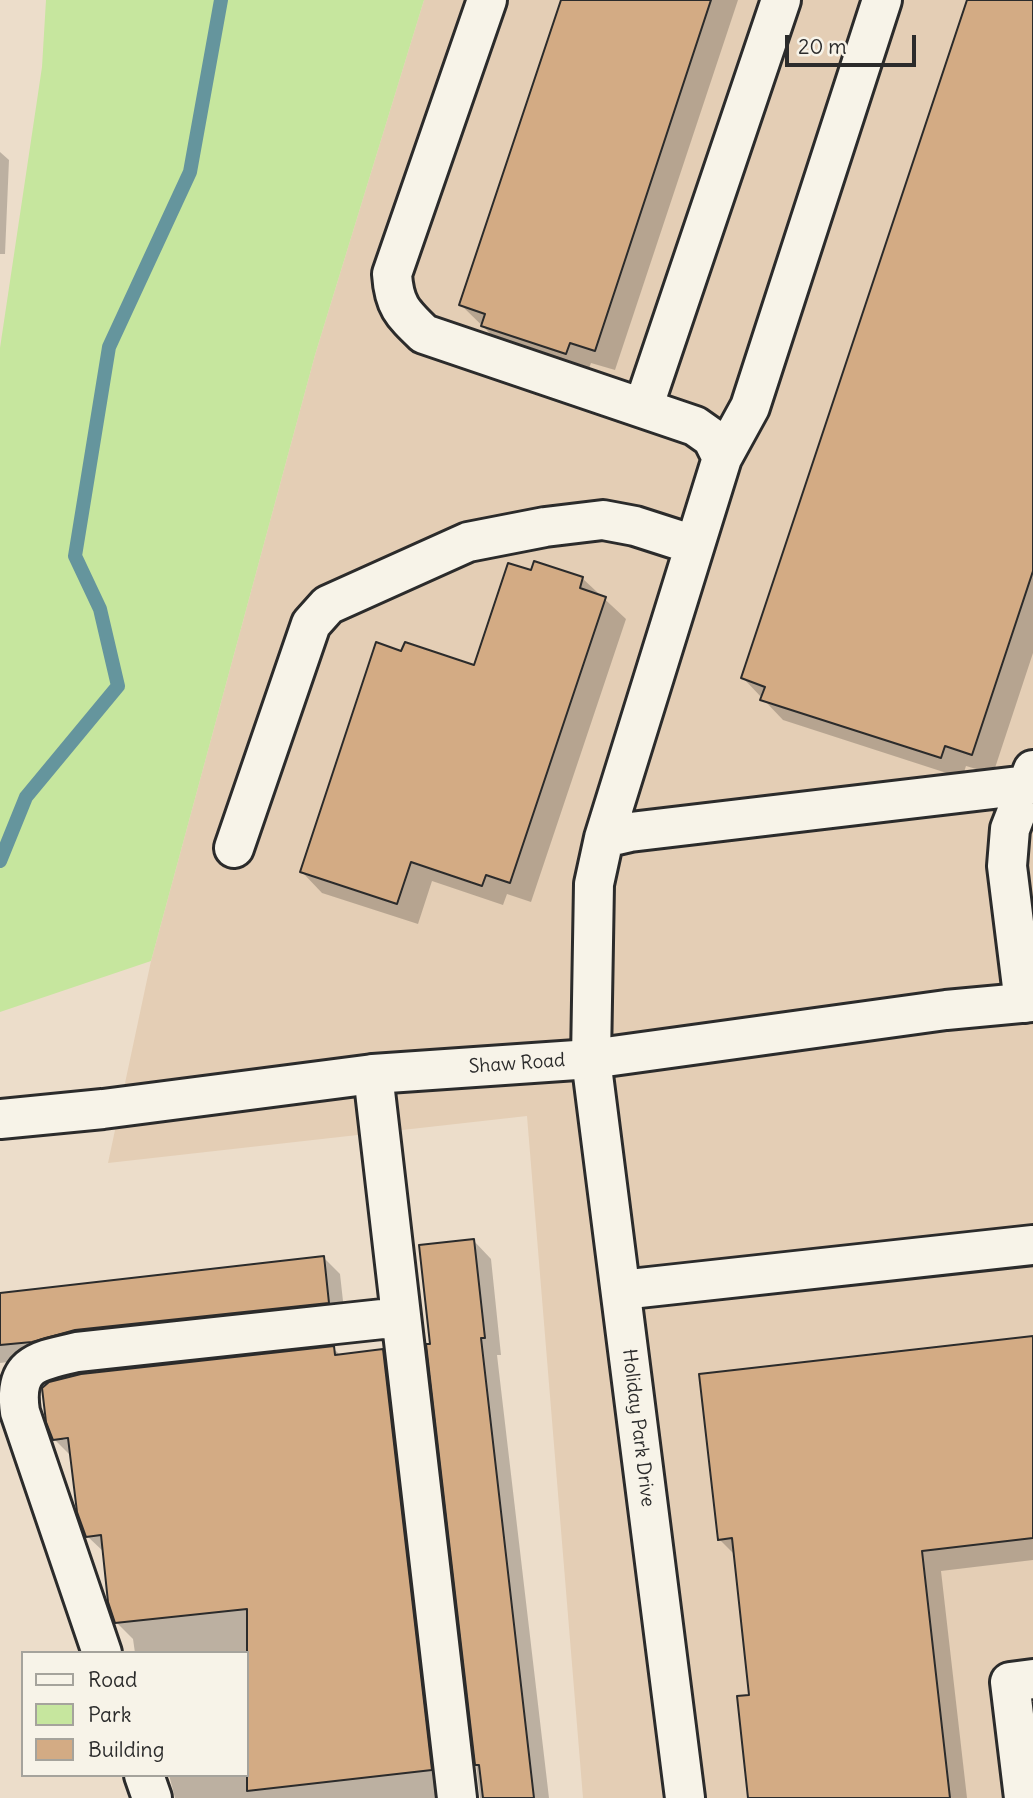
<!DOCTYPE html>
<html>
<head>
<meta charset="utf-8">
<style>
	body { margin:0 }
	#map { position:relative; width:1033px; height:1798px; overflow:hidden; background:#ecddca; font-family:Delius,sans-serif }
	canvas { display:block }
	.legend { position:absolute; left:21px; top:1651px; width:228px; height:126px; box-sizing:border-box; background:#f7f3e8; border:2px solid #a5a39c; margin:0; padding:9px 12px; list-style:none; font-size:21px; color:#2b2b2b }
	.legend li { display:flex; align-items:center; gap:14px; height:35px }
	.legend b { width:35px; border:2px solid #a5a39c }
	.scale { position:absolute; left:785px; top:35px; width:131px; height:32px; box-sizing:border-box; border:4px solid #2b2b2b; border-top:0; padding-left:9px; font-size:21px; line-height:24px; white-space:nowrap; color:#2b2b2b; -webkit-text-stroke:5px #f7f3e8; paint-order:stroke }
</style>
</head>
<body>
<div id="map">
<canvas width="1033" height="1798"></canvas>
<ul class="legend">
<li><b style="height:9px;background:#f7f3e8"></b>Road</li>
<li><b style="height:19px;background:#c6e69e"></b>Park</li>
<li><b style="height:19px;background:#d3ab84"></b>Building</li>
</ul>
<div class="scale">20 m</div>
</div>
<script>
const ctx = document.querySelector('canvas').getContext('2d');
ctx.lineJoin = 'round';
function paint(path, color) { ctx.fillStyle = color; ctx.fill(path, 'evenodd'); }
function strokePath(path, color, width, dash) { ctx.strokeStyle = color; ctx.lineWidth = width; ctx.lineCap = dash ? 'butt' : 'round'; ctx.setLineDash(dash || []); ctx.stroke(path); }
function write(font, color, halo, rows, align = 'center') {
  ctx.font = font + ' Delius,sans-serif'; ctx.lineWidth = 6; ctx.setLineDash([]); ctx.textBaseline = 'middle'; ctx.strokeStyle = halo; ctx.fillStyle = color; for (const [text, x, y, turn = 0] of rows) {
    ctx.save(); ctx.translate(x, y); ctx.rotate((+turn || 0) * Math.PI / 180); ctx.textAlign = isNaN(turn) ? turn : align; if (halo) ctx.strokeText(text, 0, 0); ctx.fillText(text, 0, 0); ctx.restore();
  }
}
const built = new Path2D(`
	M424,0h609v1798h-450l-56,-682 -419,47 43,-202 164,-606z`);
const green = new Path2D(`
	M46,0h378l-109,355 -164,606 -151,51v-664l42,-281z`);
const shadow = new Path2D(`
	M562,0h176l-123,370 -24,-7 -4,11 -84,-28 -42,-41z
	M969,0h64v653l-40,121 -27,-8 -4,12 -179,-58 -40,-42z
	M0,152l9,8 -4,94h-5z
	M532,572l50,6 44,41 -95,283 -24,-8 -4,11 -71,-24 -14,43 -96,-31 -20,-21 100,-219 73,15z
	M474,1241l17,18 10,96h-4l52,443h-69l-52,-452 4,-1z
	M324,1258l16,16 5,45 -345,44v-69z
	M1033,1338v222l-92,11 26,227h-217l1,-102 -15,-140 -17,-17z
	M333,1348l8,8 41,-5 18,18 50,429h-275l-6,-23h78v-122h-112l-2,-14 -16,-16 -12,-70 -18,-17 -15,-79 -18,-18zM63,1437l14,2 -14,1z`);
const stream = new Path2D(`
	M0,861l26,-64 92,-111 -18,-77 -25,-53 34,-209 81,-175 31,-172`);
const building = new Path2D(`
	M561,0h150l-116,351 -25,-8 -4,11 -85,-28 4,-12 -26,-9z
	M967,0h66v571l-61,184 -27,-9 -4,12 -181,-58 5,-13 -24,-9z
	M534,561l49,16 -3,11 26,9 -96,286 -24,-8 -4,11 -71,-24 -14,42 -97,-32 76,-230 25,9 4,-9 69,23 34,-102 23,7z
	M474,1239l11,99h-4l53,460h-51l-4,-33h-4l-49,-421h4l-11,-99z
	M324,1256l5,47 -254,27 -43,12 -32,3v-52z
	M1033,1336v202l-111,13 28,247h-202l-11,-102 12,-1 -17,-157 -14,2 -19,-166z
	M334,1346l1,9 48,-6 49,421 -185,21v-182l-132,14 -7,-21 -7,-67 -15,2 -9,-25 -9,-74 -15,2 -7,-18 -4,-34 7,-6 32,-8z`);
const minor = new Path2D(`
	M487,0l-95,274c2,31 10,39 32,60l271,92 17,12 10,20 -118,380 -10,46 -3,175 94,739
	M643,408l138,-408
	M722,458l28,-51 132,-407
	M604,838l26,-6 397,-47
	M234,848l77,-224 17,-19 140,-63 77,-15 58,-7 32,6 59,19
	M1024,1003l-17,-137 3,-37 23,-59
	M373,1074l84,724
	M621,1290l412,-45
	M102,1653l-82,-241c-7,-48 17,-51 57,-60l324,-35
	M144,1775l8,23
	M1024,1798l-14,-116 23,-3`);
const major = new Path2D(`
	M0,1119l103,-10 270,-35 218,-15 355,-49 87,-8`);
const streetNames = [
	["Shaw Road",517,1064,-4],
	["Holiday Park Drive",638,1428,83]
];
paint(built, '#e4ceb5');
paint(green, '#c6e69e');
paint(shadow, '#0003');
strokePath(stream, '#65959d', 14);
paint(building, '#d3ab84');
strokePath(building, '#2b2b2b', 2);
strokePath(minor, '#2b2b2b', 44);
strokePath(major, '#2b2b2b', 44);
strokePath(minor, '#f7f3e8', 38);
strokePath(major, '#f7f3e8', 38);
write('19px', '#2b2b2b', '#f7f3e8', streetNames);
</script>
</body>
</html>
